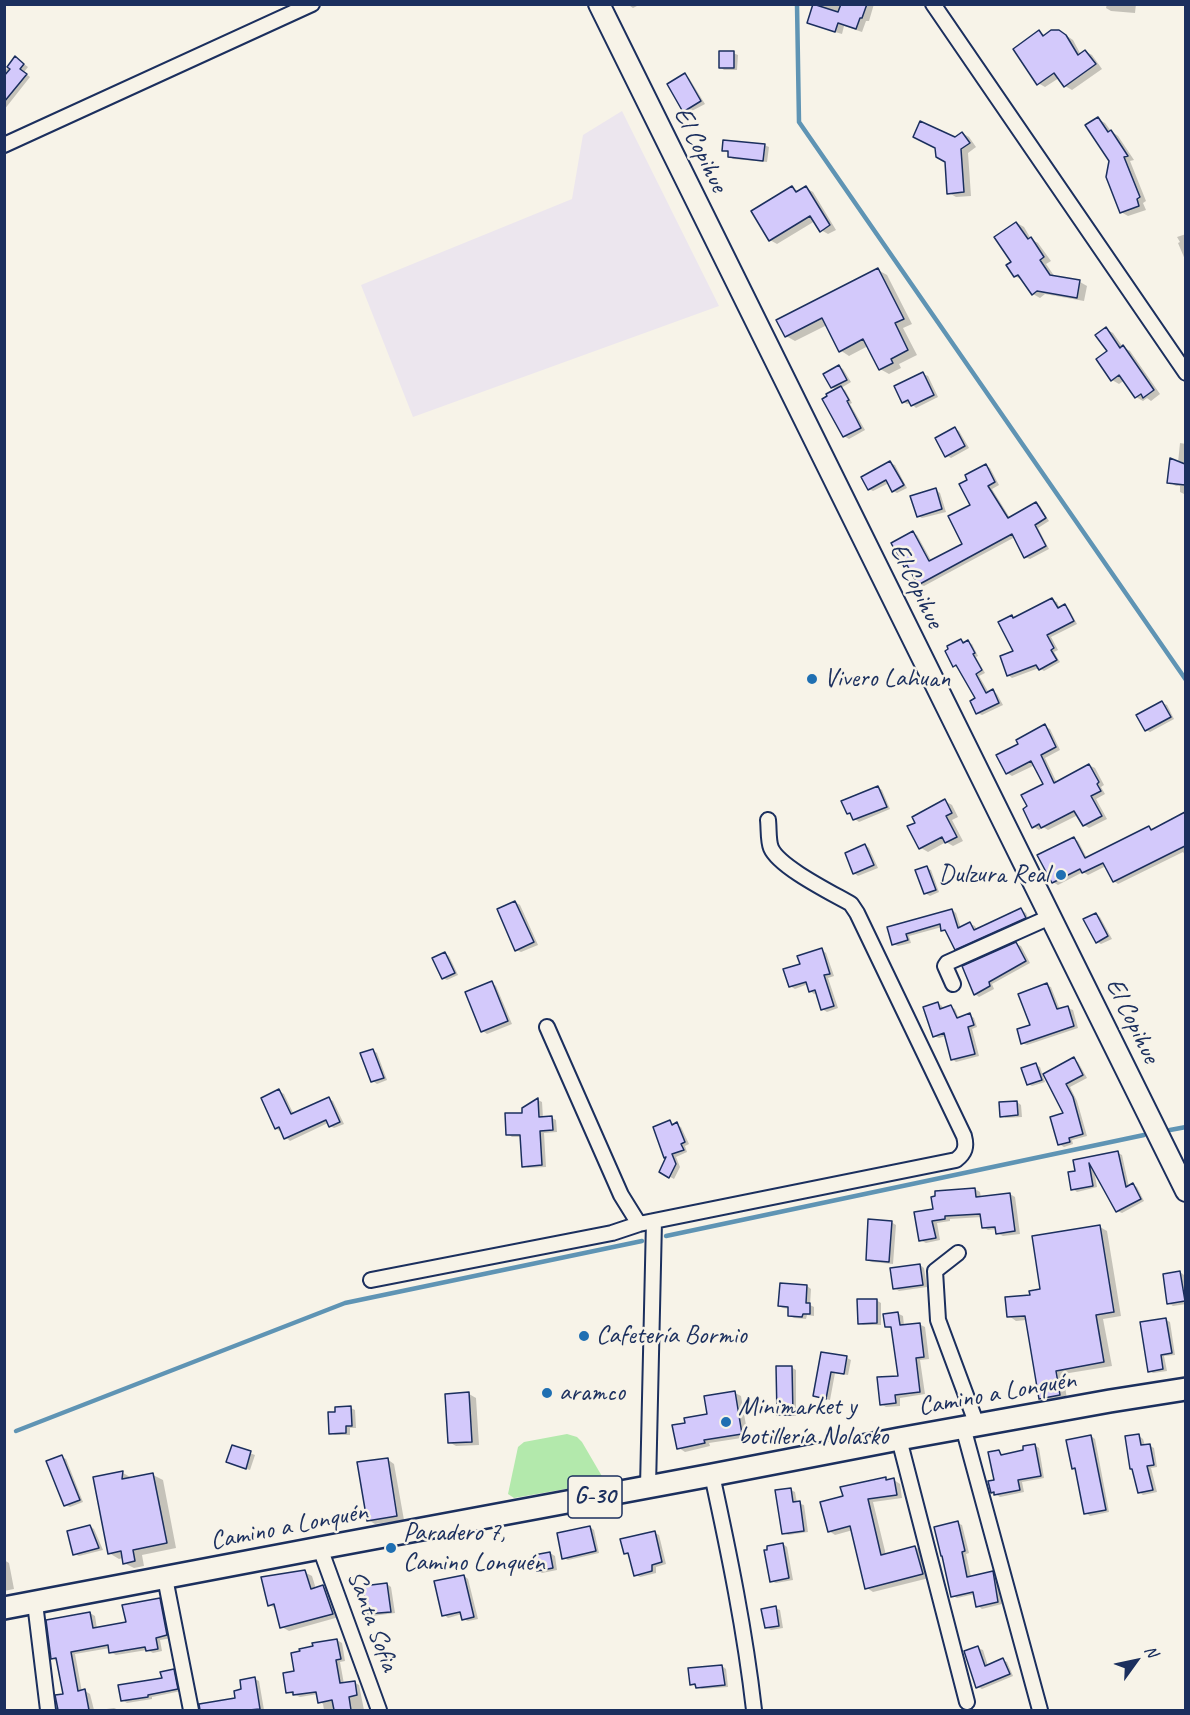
<!DOCTYPE html>
<html>
<head>
<meta charset="utf-8">
<style>
	body { margin:0 }
	#map { position:relative; width:1190px; height:1715px; overflow:hidden; background:#f7f3e8; font-family:Caveat,sans-serif }
	canvas { display:block }
	.frame { position:absolute; inset:0; border:6px solid #1b2f5e; pointer-events:none }
	.north { position:absolute; left:1106px; top:1631px; width:60px; height:60px; -webkit-text-stroke:4px #f7f3e8; paint-order:stroke; rotate:57deg; font-size:16px; font-weight:700; line-height:24px; text-align:center; color:#1b2f5e }
	.north::after { content:''; display:block; margin:auto; width:21px; height:27px; background:#1b2f5e; clip-path:polygon(50% 0,100% 100%,50% 72%,0 100%) }
</style>
</head>
<body>
<div id="map">
<canvas width="1190" height="1715"></canvas>
<div class="frame"></div>
<div class="north">N</div>
</div>
<script>
const ctx = document.querySelector('canvas').getContext('2d');
ctx.lineJoin = 'round';
function paint(path, color) { ctx.fillStyle = color; ctx.fill(path, 'evenodd'); }
function strokePath(path, color, width, dash) { ctx.strokeStyle = color; ctx.lineWidth = width; ctx.lineCap = dash ? 'butt' : 'round'; ctx.setLineDash(dash || []); ctx.stroke(path); }
function write(font, color, halo, rows, align = 'center') {
  ctx.font = font + ' Caveat,sans-serif'; ctx.lineWidth = 5; ctx.setLineDash([]); ctx.textBaseline = 'middle'; ctx.strokeStyle = halo; ctx.fillStyle = color; for (const [text, x, y, turn = 0] of rows) {
    ctx.save(); ctx.translate(x, y); ctx.rotate((+turn || 0) * Math.PI / 180); ctx.textAlign = isNaN(turn) ? turn : align; if (halo) ctx.strokeText(text, 0, 0); ctx.fillText(text, 0, 0); ctx.restore();
  }
}
const built = new Path2D(`
	M622,111l97,195 -306,111 -52,-132 211,-86 11,-64z`);
const green = new Path2D(`
	M567,1434l10,3 5,5 21,36 -3,5 -86,15 -6,-4 10,-47 6,-5z`);
const shadow = new Path2D(`
	M627,4h14l-8,4z
	M814,4h60l-5,17h-3l-4,11 -18,-6 -2,8 -27,-8 -6,-4z
	M1107,4h29l-1,9 -24,-2 -5,-3z
	M1040,32l6,4 13,-4 8,4 6,4 8,15 4,-4 7,4 10,14 -30,21 -7,-4 -6,-8 -14,9 -7,-4z
	M733,53l5,2 -1,15h-13l-4,-3z
	M16,58l12,9 -4,5 6,5 -26,33v-38z
	M685,75l4,3 16,26 -17,9 -4,-2z
	M1098,119l7,4 6,8 7,5 16,24 -4,1 16,40 -3,2 3,7 -18,6 -7,-4 -10,-51z
	M962,133l7,4 7,10 -8,6 3,43 -15,1 -7,-4 6,-55z
	M764,145l5,2 -2,15 -34,-3 -4,-3v-3l-6,-3z
	M792,188l8,4 6,-4 7,4 23,38 -8,4 -7,-4 -6,-9 -38,23 -7,-4z
	M1017,223l7,4 7,12 7,4 13,18 -5,3 9,13 25,5 7,4 -3,15 -39,-7 -5,4 -7,-4 -11,-14 -7,-4 -1,-14z
	M1186,234v28l-8,-19 2,-1 -3,-5z
	M878,270l9,5 25,49 -9,4 14,27 -18,9 2,4 -12,6 -9,-5 -12,-23 -19,10 -9,-6 -13,-25 -32,16 -9,-5z
	M1106,329l7,4 10,14 7,4 30,43 -9,7 -4,-3 -4,3 -7,-4 -11,-17 -6,4 -7,-4z
	M839,367l4,2 8,13 -10,6 4,2 7,13 -2,1 15,26 -16,9 -5,-3 -8,-46 -4,-3z
	M923,374l5,2 10,21 -22,11 -5,-5 -4,1 -4,-2z
	M955,429l4,2 10,17 -18,10 -5,-3z
	M1180,443l6,1v51l-6,-3v-6h-4l-7,-4 9,-19z
	M890,463l5,2 12,23 -10,5 -4,-2 -4,-8 -16,8 -4,-2z
	M986,466l4,2 9,17 -7,4 18,29 26,-14 4,2 9,15 -11,7 11,21 -19,10 -5,-2 -10,-20 -91,49 -5,-2 -9,-16 -5,-2 8,-33 4,2 15,27 32,-18 8,-39z
	M936,490l4,3 6,19 -24,6 -4,-2z
	M1052,600l5,2 3,7 5,-3 4,3 8,15 -26,13 7,13 -4,2 6,10 -16,9 -5,-3 -27,10 -4,-3 7,-23 -3,-35 3,2z
	M960,640l12,4 6,12 -2,1 9,16 -6,3 10,17 4,-2 4,3 6,11 -21,10 -5,-2v-14l-19,-31 -4,-2z
	M1162,703l5,2 7,14 -24,13 -4,-2z
	M1044,726l6,3 10,21 -15,8 12,25 32,-18 6,3 9,17 -3,2 4,7 -9,5 11,20 -18,9 -5,-3 -6,-10 -30,15 -5,-3 -4,3 -5,-3 11,-43 -10,-19 -23,11 -5,-3 13,-28z
	M878,787l4,3 8,19 -31,13 -4,-3 -2,-4 -5,-2z
	M945,801l7,4 6,12 -6,3 11,21 -10,5 -7,-4 -18,10 -7,-4 -4,-25z
	M1186,814v43l-3,-5 -65,32 -4,-3 -8,-15 -18,9 -5,-3 -25,13 -5,-3 20,-44 5,3 9,17 62,-31 5,3z
	M865,845l4,3 9,20 -20,8 -4,-3z
	M927,868l4,2 8,22 -9,4 -5,-3z
	M515,902l5,3 18,40 -17,7 -5,-2z
	M952,910l4,3 5,15 9,-4 5,2 2,4 44,-20 5,3 3,7 -69,31 -4,-2 -8,-17 -5,-2 -1,-3 -33,9 2,7 -13,3 -5,-2 -4,-16z
	M1096,914l4,3 12,22 -11,5 -4,-2z
	M1016,944l5,2 9,17 -38,21 2,5 -15,8 -4,-3z
	M822,950l4,3 8,23 -6,2 10,30 -11,4 -5,-3 -5,-16 -3,1 -4,-3 -2,-7 -13,5 -5,-3 12,-21z
	M445,954l4,2 9,19 -11,5 -4,-2z
	M492,983l4,3 16,38 -25,10 -4,-3z
	M1046,985l5,2 9,23 8,-2 5,2 5,18 -51,17 -5,-2 10,-17z
	M938,1003l4,3 1,3 7,-2 5,2 4,10 11,-4 4,3 3,9 -5,2 7,27 -23,6 -4,-3 -6,-23 -7,2 -5,-2z
	M372,1050l5,3 10,27 -10,4 -4,-3z
	M1074,1059l4,3 9,16 -17,9 7,14 10,35 -15,4 1,4 -9,3 -5,-3 6,-30 -20,-39z
	M1036,1065l4,2 5,15 -13,4 -4,-2z
	M279,1091l5,3 10,21 35,-16 4,2 11,23 -10,4 -4,-2 -2,-3 -38,18 -14,-13z
	M538,1100l4,2 1,16h9l4,2 1,12 -13,1 2,34 -18,1 -4,-2 -3,-29h-9l-4,-3z
	M1017,1102l4,3 1,12 -16,1 -4,-2z
	M669,1122l12,5 8,17 -4,2 2,6 -11,5 4,10 -6,12 -13,-7 6,-14 -2,-1z
	M1118,1153l4,2 7,32 4,-2 4,2 7,14 -22,12 -5,-2 -23,-42 3,18 -20,5 -4,-3 4,-17 -3,-11z
	M975,1189l5,3 1,6 29,-4 5,3 5,37 -17,2 -6,-3v-4l-9,1 -5,-3 -1,-10 -32,2v2l-13,2 3,17 -14,3 -6,-3 15,-30 2,-13z
	M891,1222l5,3 -3,39 -21,-2 -5,-2z
	M1100,1227l7,4 14,85 -18,3 9,47 -49,8 4,25 -18,4 -8,-5 -14,-78 -11,1 -7,-5 22,-20 11,-6z
	M920,1265l4,3 3,19 -28,4 -5,-3z
	M1180,1272l4,3 2,29 -13,2 -5,-3z
	M807,1286l4,3 -1,16 4,2v9l-7,-1 -1,4 -12,-1 -5,-3 1,-6 -7,-1 -4,-2z
	M876,1300l5,3v22h-18l-4,-2z
	M897,1313l6,3 1,10 15,-2 6,3 4,32 -9,1 5,34 -25,4v8l-14,1 -5,-3 19,-27 -8,-48 -6,-3z
	M1166,1320l4,2 5,33 -11,1 3,15 -14,2 -4,-2z
	M822,1353l25,5 4,2 -3,15 -13,-2 -5,27 -15,-4z
	M791,1367l5,3v46h-13l-5,-2z
	M735,1393l6,3 7,41 -39,6 1,3 -25,6 -6,-4 8,-24 21,-9z
	M469,1394l7,4 3,47 -23,1 -7,-4z
	M351,1408l4,2 1,18h-6v7h-15l-5,-2z
	M1091,1436l4,3 14,73 -19,4 -4,-3 -9,-43 -4,-2z
	M1139,1436l4,3 2,7h5l4,2 3,19 -6,1 6,24 -14,3 -4,-3z
	M1034,1445l5,3 5,30 -22,4 2,10 -24,5 -8,-5 7,-41 5,5 21,-5z
	M233,1447l22,8 -5,15 -17,-6z
	M62,1457l4,2 17,43 -13,5 -5,-2z
	M387,1459l7,5 10,56 -29,4 -7,-4z
	M123,1473l9,5 21,-3 10,5 13,68 -34,7 2,11 -10,2 -10,-5 -1,-5 -4,1 -10,-6 -15,-75z
	M885,1478l5,3 4,-1 6,4 2,14 -29,4 13,53 29,-8 7,4 7,27 -56,14 -6,-4 -14,-58 -18,5 -6,-4 16,-34z
	M791,1490l4,2 2,11 7,2 4,27 -20,3 -5,-2z
	M957,1523l5,2 7,28 -3,1 5,23 22,-5 4,3 5,29 -20,5 -4,-3 -3,-12 -18,4 -4,-2z
	M90,1526l4,3 9,21 -24,6 -4,-2z
	M590,1527l4,3 5,23 -31,7 -4,-2z
	M655,1533l4,2 7,29 -10,3v6l-16,4 -4,-2 -5,-19 -6,-3z
	M783,1544l4,3 6,33 -17,3 -5,-2z
	M550,1553l5,3 2,14 -15,3 -4,-3z
	M4,1560l5,3 5,26 -10,2z
	M304,1572l8,4 4,13 7,-2 7,4 9,26 -50,14 -7,-4 -6,-18 -6,-4z
	M464,1576l4,3 10,40 -10,2 -5,-2 -1,-5 -14,4 -4,-3z
	M387,1584l4,3 4,26 -23,3 -4,-3z
	M159,1599l6,3 7,36 -12,2 2,11 -9,2 -6,-3 -31,5 -6,-3v-4l-35,6 7,38 3,-1 5,3 4,16h-34l-3,-14 7,-1 -6,-33 -6,-4 38,-45 5,3 2,13 31,-6z
	M775,1608l5,2 3,18 -12,2 -5,-3z
	M337,1640l5,3 3,18 -5,1 4,22 10,-2 5,3 5,25h-40l-1,-6 -3,-2 -2,-8 -18,3 -12,-5 8,-20z
	M978,1648l5,2 5,16 14,-6 5,2 6,14 -31,13 -4,-2z
	M722,1666l4,3 2,18 -26,2 -11,-5z
	M173,1671l5,2 3,18 -29,6v2l-25,4 -5,-3 41,-21z
	M255,1679l4,2 5,29h-48l-1,-7 22,-4z
	M114,1708l5,2h-20z`);
const stream = new Path2D(`
	M797,4l2,118 387,558
	M1170,1130l16,-3
	M666,1236l478,-101
	M16,1431l329,-128 297,-62`);
const building = new Path2D(`
	M813,4l25,8 3,-8h26l-5,14h-2l-4,11 -18,-6 -3,9 -28,-9z
	M1039,30l4,6 8,-6h8l7,5 12,20 7,-5 11,14 -32,23 -10,-14 -17,12 -24,-36z
	M719,51h15v17h-15z
	M15,56l9,8 -4,5 7,5 -23,28v-26l6,-7 -3,-2z
	M685,73l16,28 -18,11 -16,-28z
	M1098,117l10,15 3,-2 17,26 -4,1 16,40 -3,2 2,7 -19,7 -14,-36 3,-16 -24,-36z
	M920,121l35,16 7,-5 8,11 -9,6 3,43 -17,2 -2,-32 -9,-5 -1,-9 -22,-11z
	M723,140l42,4 -2,17 -35,-4v-6h-6z
	M792,186l4,6 10,-6 24,39 -10,7 -10,-16 -41,25 -18,-30z
	M1016,222l12,17 3,-2 13,20 -4,3 10,15 30,5 -3,18 -40,-7 -5,4 -14,-20 -4,2 -8,-12 5,-3 -17,-25z
	M878,268l26,51 -9,4 13,27 -17,9 2,4 -14,7 -16,-31 -24,13 -17,-34 -37,19 -9,-17z
	M1106,327l14,21 3,-3 31,45 -11,8 -2,-4 -6,4 -16,-23 -8,6 -15,-22 11,-8 -12,-16z
	M839,365l8,15 -16,8 -8,-14z
	M923,372l11,23 -23,11 -3,-6 -6,3 -8,-17z
	M841,386l8,14 -2,1 14,27 -18,9 -21,-38 5,-3 -1,-2z
	M955,427l10,19 -20,11 -10,-19z
	M1170,458l15,6v21l-18,-2z
	M890,461l14,24 -12,7 -6,-12 -18,10 -7,-13z
	M986,464l9,18 -7,4 20,32 28,-16 10,16 -11,7 11,21 -22,12 -12,-24 -94,51 -11,-20 -3,2 -13,-24 22,-12 16,30 33,-17 -14,-28 22,-11 -11,-21 8,-4 -2,-5z
	M936,488l6,21 -25,8 -7,-21z
	M1052,598l6,10 7,-4 9,17 -27,14 7,13 -3,2 6,10 -18,10 -3,-5 -29,11 -7,-20 13,-5 -15,-29 14,-7 1,3z
	M961,639l2,4 5,-3 7,13 -2,1 9,16 -6,4 10,19 7,-4 6,14 -23,11 -6,-13 5,-3 -19,-33 -3,2 -8,-16 3,-2 -1,-3z
	M1162,701l9,16 -26,14 -9,-16z
	M1045,724l11,23 -15,8 13,28 35,-19 10,18 -2,2 4,7 -10,5 11,20 -19,10 -9,-15 -33,17 -2,-4 -7,4 -9,-19 4,-3 -6,-11 22,-11 -12,-23 -25,13 -10,-19 22,-11 -2,-4z
	M878,786l9,21 -34,13 -3,-7 -3,1 -6,-13z
	M945,799l7,14 -6,3 11,21 -12,6 -3,-6 -23,12 -12,-23 8,-3 -3,-6z
	M1185,812v34l-72,36 -10,-19 -21,10 -2,-4 -28,14 -15,-28 37,-18 11,21 64,-32 2,4z
	M865,844l9,21 -21,9 -8,-21z
	M927,866l9,24 -12,4 -9,-24z
	M515,901l19,41 -19,9 -18,-42z
	M1021,908l5,10 -71,32 -10,-20 -4,1 -1,-7 -34,10 2,6 -16,5 -5,-18 65,-18 6,19 12,-6 4,8z
	M1096,913l12,23 -12,7 -13,-24z
	M1016,942l10,19 -37,21 1,4 -16,9 -12,-29z
	M822,948l8,26 -6,1 10,31 -13,4 -6,-20 -6,2 -3,-10 -17,5 -6,-18 17,-5 -3,-8z
	M445,952l10,21 -13,6 -10,-21z
	M492,981l16,40 -27,11 -16,-40z
	M1047,983l10,26 11,-3 6,20 -53,18 -4,-15 13,-4 -12,-31z
	M938,1002l2,7 11,-4 6,13 13,-5 4,12 -6,2 7,27 -24,6 -7,-27 -11,4 -10,-30z
	M373,1049l11,29 -13,4 -11,-29z
	M1074,1057l9,18 -17,9 7,13 10,37 -14,4 1,4 -12,3 -8,-28 13,-4 -20,-39z
	M1036,1063l6,17 -15,5 -6,-17z
	M279,1089l12,25 38,-17 11,25 -11,5 -3,-7 -42,19 -5,-12 -4,2 -14,-31z
	M538,1098l1,19 13,-1 1,14 -13,1 2,34 -20,2 -2,-32h-14l-1,-22h17v-5z
	M1017,1101l1,14 -18,2 -1,-15z
	M670,1120l2,5 5,-3 8,20 -4,2 3,6 -12,4 4,10 -7,14 -10,-6 7,-15 -2,1 -11,-31z
	M1118,1151l8,36 7,-4 8,16 -25,13 -27,-49 4,23 -22,4 -3,-18 7,-1 -2,-11z
	M975,1188l1,9 34,-4 5,38 -19,3 -1,-7 -13,1 -2,-14 -35,2v3l-13,2 4,17 -17,3 -5,-29 19,-3 -2,-12 4,-1v-5z
	M868,1219l24,2 -3,41 -23,-2z
	M1100,1225l14,87 -18,3 8,47 -48,9 4,24 -21,4 -14,-83 -18,1 -2,-20 25,-2 -1,-4 11,-2 -8,-53z
	M920,1264l3,21 -30,4 -3,-21z
	M1180,1271l5,30 -18,3 -4,-30z
	M780,1283l27,2 -1,18h4v11h-7l-1,3 -14,-1v-9l-10,-1z
	M857,1299h20v24l-19,1z
	M898,1312l2,13 20,-2 4,34 -8,1 4,34 -25,3 1,8 -16,2 -3,-28 21,-1 -7,-49h-6l-2,-13z
	M1166,1318l6,35 -11,2 2,14 -15,3 -8,-50z
	M821,1352l26,4 -3,18 -13,-2 -5,27 -13,-3z
	M776,1366h16l1,49h-16z
	M735,1391l7,43 -38,6 1,3 -28,6 -5,-24 13,-2 -1,-5 23,-4 -3,-18z
	M469,1392l3,50 -24,1 -3,-49z
	M351,1406l1,20h-6v7l-17,1 -1,-22h7v-5z
	M1139,1434l2,11 9,-1 4,21 -7,1 6,24 -15,3 -6,-24h-2l-5,-33z
	M1091,1435l15,75 -22,4 -9,-46 -3,1 -6,-29z
	M1035,1444l6,32 -23,4 2,10 -26,5v-3l-3,1 -3,-12 6,-1 -6,-28 11,-2 2,5 22,-5v-4z
	M232,1445l19,6 -5,18 -20,-7z
	M62,1455l18,45 -16,6 -18,-45z
	M388,1458l9,58 -30,5 -10,-59z
	M123,1471l-1,8 31,-6 14,70 -34,7 2,11 -12,3 -2,-13 -13,3 -15,-77z
	M886,1477v3l8,-2 3,17 -29,4 13,56 34,-9 8,28 -58,15 -15,-63 -22,6 -8,-30 23,-6 -3,-9z
	M791,1488l2,14 7,-1 4,30 -22,3 -7,-44z
	M958,1521l7,30 -3,1 5,25 26,-6 5,31 -22,5 -3,-15 -22,5 -9,-41h-1l-7,-29z
	M90,1525l9,23 -26,7 -6,-24z
	M590,1526l6,25 -34,8 -5,-26z
	M655,1531l7,31 -10,3v6l-18,5 -6,-23 -4,1 -4,-15z
	M783,1543l6,35 -19,4 -6,-32h3v-4z
	M550,1552l3,16 -16,3 -3,-16z
	M305,1570l6,19 12,-4 10,29 -53,14 -6,-24 -6,2 -7,-29z
	M464,1575l10,42 -12,3 -2,-8 -18,4 -8,-35z
	M387,1583l4,29 -25,2 -3,-28z
	M160,1598l7,37 -11,3 2,11 -12,2 -1,-4 -36,6 -1,-8 -37,7 7,39 7,-2 4,21h-31l-3,-15 8,-1 -7,-36 -5,1 -5,-39 44,-8 3,16 33,-6 -4,-17z
	M776,1606l3,20 -14,2 -4,-19z
	M337,1639l4,20 -5,1 4,23 15,-2 2,14 -8,2 2,13h-17l-2,-10 -14,3 -2,-11 -23,3v-3l-7,1 -3,-20 11,-2 -3,-18 9,-2 -1,-2 14,-3 -1,-3z
	M978,1646l7,20 18,-8 7,16 -34,14 -12,-37z
	M722,1665l3,20 -29,3 -1,-4 -5,1 -2,-17z
	M174,1669l4,20 -30,6v2l-27,4 -3,-16 44,-7 -2,-6z
	M255,1677l5,32 -11,1h-49l-1,-6 36,-6 -1,-7 7,-2 -1,-9z`);
const street = new Path2D(`
	M933,4l253,369
	M4,145l308,-141
	M953,984l-8,-18 2,-3 103,-46
	M547,1027l74,168 18,29
	M958,1253l-23,18 3,49 39,105
	M371,1280l241,-47 27,-9 317,-64c9,-7 11,-13 8,-24l-107,-223 -6,-9c-19,-11 -72,-37 -80,-56 -3,-7 -2,-19 -3,-28
	M963,1427l77,283
	M899,1439l68,263
	M712,1475c17,78 33,156 42,235
	M648,1487l6,-266
	M320,1548l59,162
	M165,1578l26,132
	M35,1603l13,107`);
const secondary = new Path2D(`
	M599,4l587,1187`);
const primary = new Path2D(`
	M4,1608l316,-60 392,-73 187,-36 211,-38 76,-12`);
const markers = [
	[812,679,6,"#1f6fb2"],
	[1061,875,6,"#1f6fb2"],
	[584,1336,6,"#1f6fb2"],
	[547,1393,6,"#1f6fb2"],
	[726,1422,6,"#1f6fb2"],
	[391,1548,6,"#1f6fb2"]
];
const shields = [
	[595,1497,54]
];
const shieldNames = [
	["G-30",595,1497]
];
const streetNames = [
	["El Copihue",700,150,64],
	["El Copihue",916,586,64],
	["El Copihue",1132,1021,64],
	["Camino a Lonquén",997,1394,-10],
	["Camino a Lonquén",289,1527,-11],
	["Santa Sofia",372,1621,70]
];
const poiNames = [
	["Vivero Lahuan",824,679],
	["Dulzura Real",1049,875,"right"],
	["Cafetería Bormio",596,1336],
	["aramco",559,1393],
	["Minimarket y",738,1407],
	["botillería Nolasko",738,1437],
	["Paradero 7,",403,1533],
	["Camino Lonquén",403,1563]
];
paint(built, '#ece6ee');
paint(green, '#b3e9ac');
paint(shadow, '#0003');
strokePath(stream, '#5f94b4', 4.5);
paint(building, '#d3c9fb');
strokePath(building, '#1b2f5e', 1.5);
strokePath(street, '#1b2f5e', 18);
strokePath(secondary, '#1b2f5e', 24);
strokePath(primary, '#1b2f5e', 26);
strokePath(street, '#f7f3e8', 14);
strokePath(secondary, '#f7f3e8', 20);
strokePath(primary, '#f7f3e8', 21);
for (const [x, y, r, color] of markers) { const dot = new Path2D(); dot.arc(x, y, r, 0, 2 * Math.PI); ctx.fillStyle = color; ctx.fill(dot); strokePath(dot, '#f7f3e8', 2); }
for (const [x, y, w] of shields) { const box = new Path2D(); box.roundRect(x - w / 2, y - 21, w, 42, 4.5); ctx.fillStyle = '#f7f3e8'; ctx.fill(box); strokePath(box, '#1b2f5e', 1.5); }
write('bold 24px', '#1b2f5e', null, shieldNames);
write('26px', '#1b2f5e', '#f7f3e8', streetNames);
write('26px', '#1b2f5e', '#f7f3e8', poiNames, 'left');
</script>
</body>
</html>
